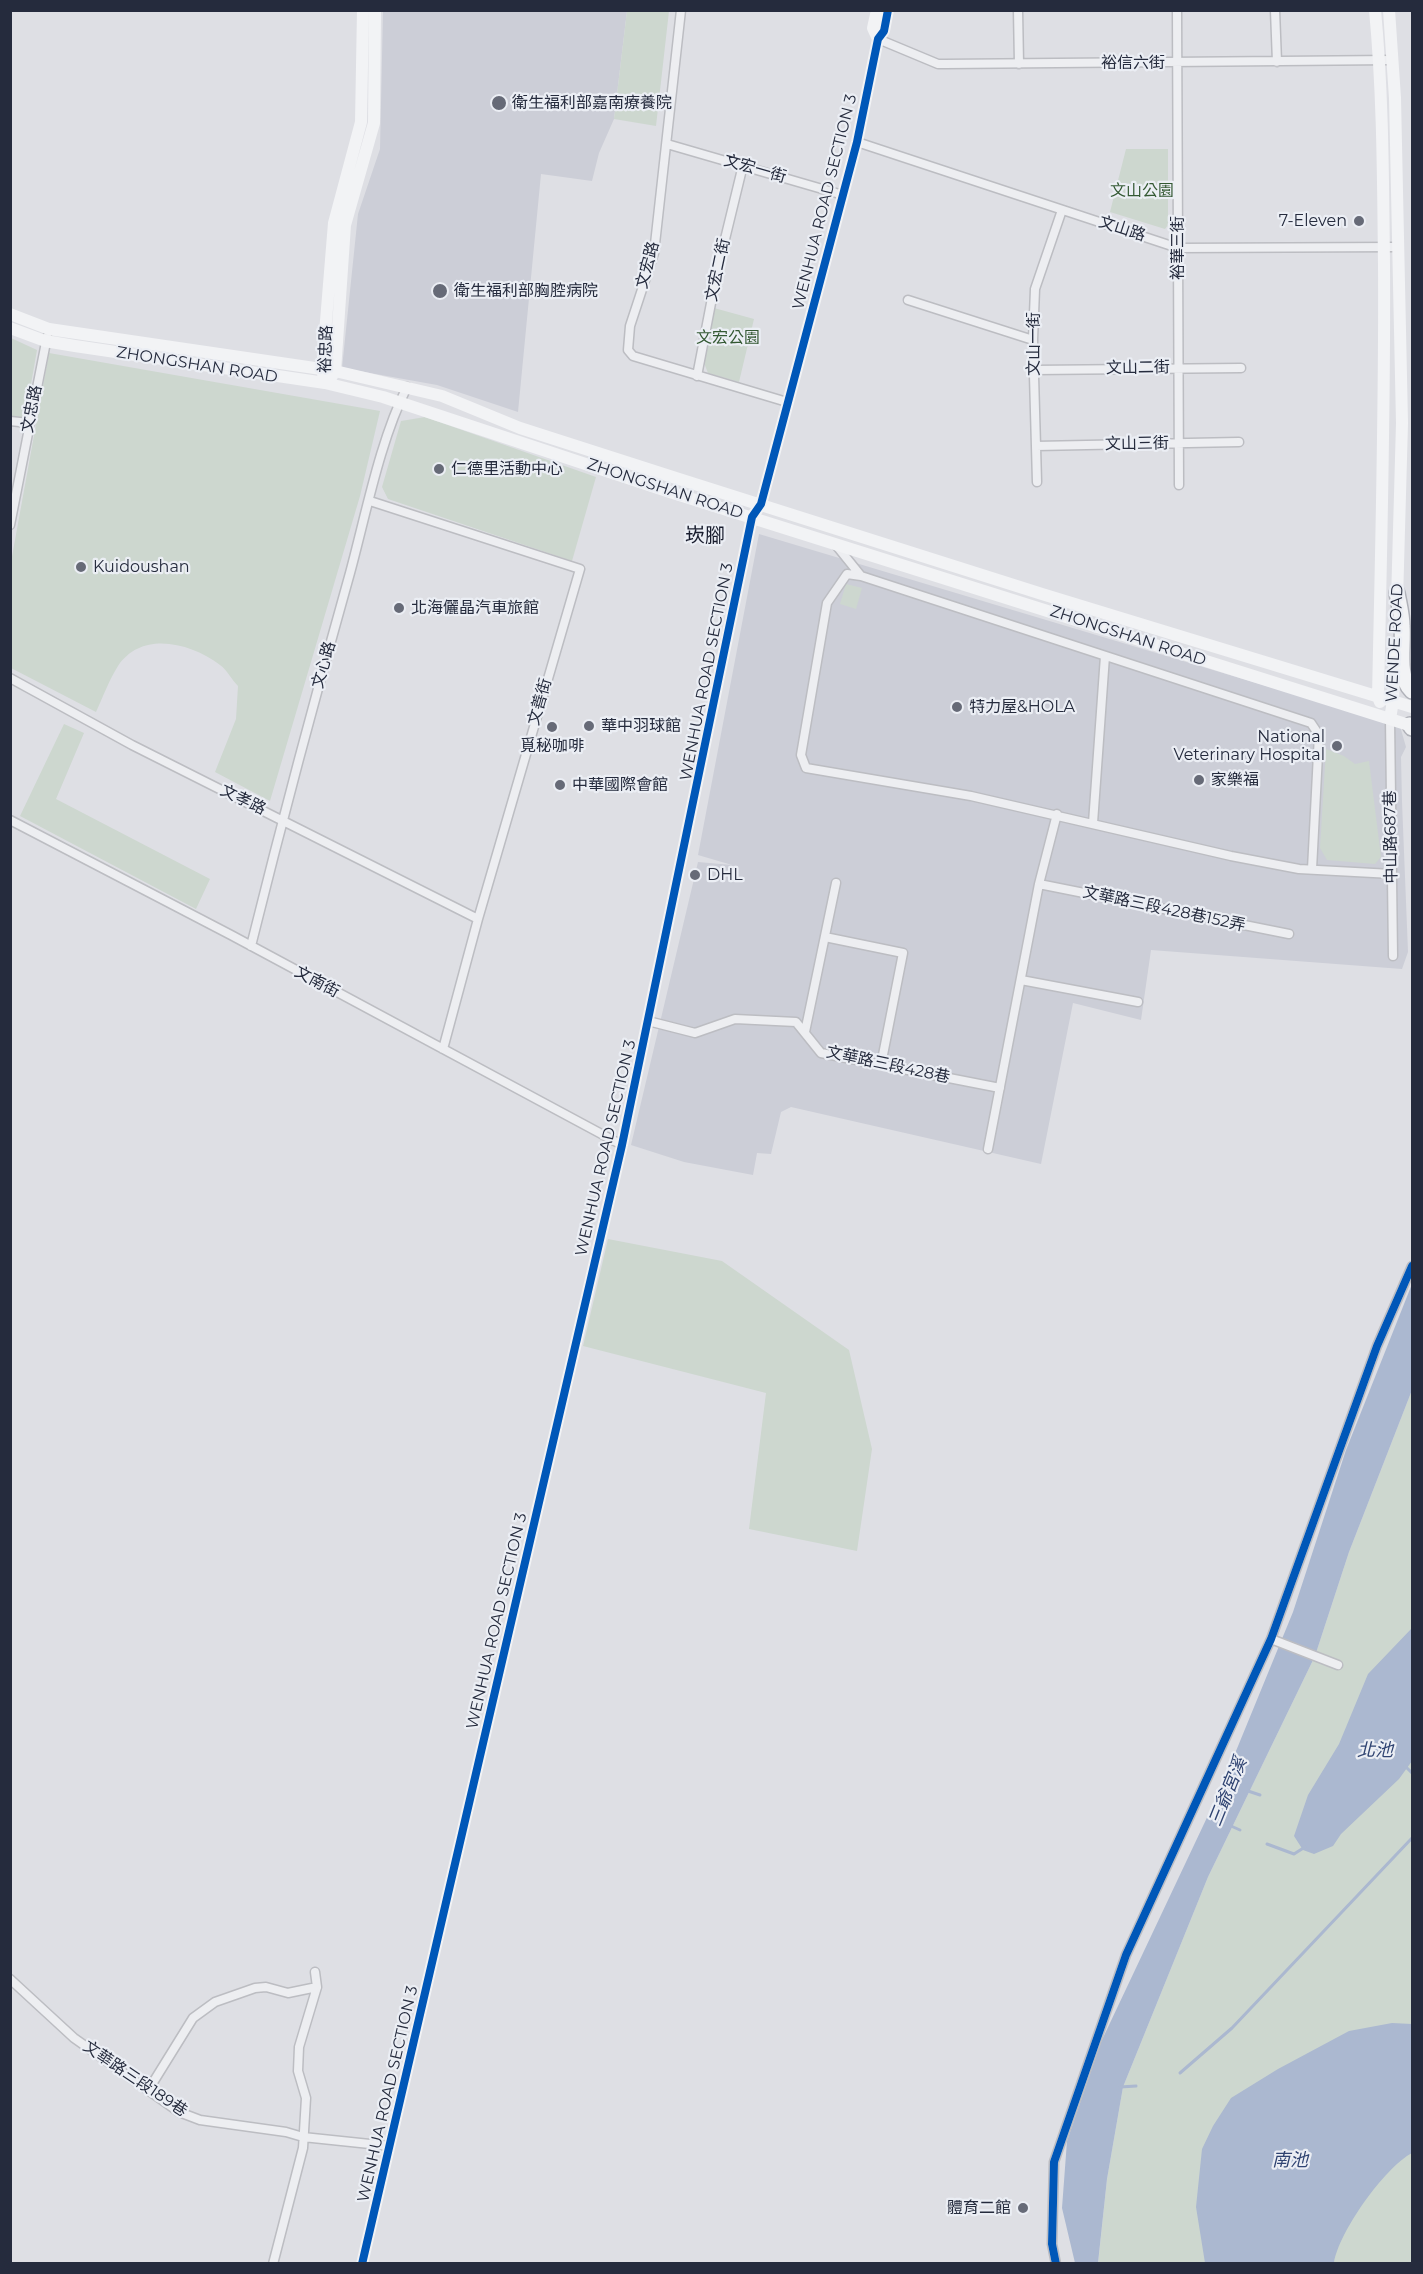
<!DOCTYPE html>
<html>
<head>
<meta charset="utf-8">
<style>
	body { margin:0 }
	#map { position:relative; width:1423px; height:2274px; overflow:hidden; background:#dedfe4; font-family:Montserrat,sans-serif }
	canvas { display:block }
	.frame { position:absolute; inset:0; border:12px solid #252b3d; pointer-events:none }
</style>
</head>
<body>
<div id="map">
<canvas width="1423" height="2274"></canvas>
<div class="frame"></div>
</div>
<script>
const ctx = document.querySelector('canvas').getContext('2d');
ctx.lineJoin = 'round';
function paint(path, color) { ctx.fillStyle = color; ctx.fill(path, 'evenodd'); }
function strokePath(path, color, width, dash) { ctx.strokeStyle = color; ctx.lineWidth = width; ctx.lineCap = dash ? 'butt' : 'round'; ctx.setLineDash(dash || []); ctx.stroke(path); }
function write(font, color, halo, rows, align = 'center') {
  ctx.font = font + ' Montserrat,"Noto Sans TC",sans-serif'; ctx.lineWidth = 4.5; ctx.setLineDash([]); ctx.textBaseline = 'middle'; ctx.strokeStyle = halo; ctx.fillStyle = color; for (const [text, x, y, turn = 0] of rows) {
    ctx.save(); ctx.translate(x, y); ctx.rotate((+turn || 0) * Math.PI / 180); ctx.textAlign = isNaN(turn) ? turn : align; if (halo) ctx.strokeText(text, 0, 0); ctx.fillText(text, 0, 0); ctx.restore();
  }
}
const built = new Path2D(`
	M383,11h244l-13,108 -15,34 -7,28 -51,-7 -23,238 -81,-27 -95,-17 16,-154 22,-65z
	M759,534l641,192 6,21 -5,10 1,45 6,150 -6,17 -251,-19 -10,70 -68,-17 -32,161 -250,-57 -10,5 -10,42 -14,-1 -4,22 -69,-13 -53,-17 67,-283 34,3 -34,-10z`);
const green = new Path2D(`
	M627,11h42l-13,115 -42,-7z
	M1126,149h42v76l-3,4 -55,-17z
	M714,308l40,11 -15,63 -31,-9 -6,-15z
	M11,338l26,12 -12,68 -14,-2z
	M49,353l331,58 -20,85 -90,305 -55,-29 21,-53 2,-33c-6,-6 -11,-16 -18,-21 -29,-22 -78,-35 -102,1 -9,14 -15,31 -22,46l-85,-44v-106z
	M425,417l171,60 -24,84 -184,-62 -6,-12 19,-66z
	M846,584l16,4 -6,21 -16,-5z
	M64,724l20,9 -28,66 154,80 -14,30 -176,-93z
	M1326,749l18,7 11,8 14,-3 12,96 -6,7 -48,-4 -7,-12z
	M608,1239l114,22 127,89 23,99 -15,102 -108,-22 17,-136 -183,-47z
	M1412,1390v873l-314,1 9,-85 16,-92 85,-210 107,-221 34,-104z`);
const water = new Path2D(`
	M1412,1284v106l-63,162 -34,104 -107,221 -85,210 -16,92 -9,84h-23l-13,-55 5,-67 34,-99 119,-252 73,-178 53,-162z
	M1412,1628v133l-13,18 -58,55 -8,12 -19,8 -11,-4 -9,-14 14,-41 31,-51 29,-70z
	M1392,2023l20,1v129c-28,15 -73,79 -78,110h-129l-9,-56 6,-58 11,-23 18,-28 47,-29 71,-38z`);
const stream = new Path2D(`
	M1405,1766l7,7
	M1248,1791l12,4
	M1231,1826l9,4
	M1267,1844l27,10 11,-7
	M1180,2073l52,-45 180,-190
	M1120,2087l16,-1`);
const street = new Path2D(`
	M681,10l-27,243 -24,73 -2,24 5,6 154,46
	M1018,10l1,54
	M1177,10l2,475
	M1275,10l2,52
	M878,39l60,25h7l447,-4
	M857,142l321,106 220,-1
	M667,144l176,51
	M908,300l125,40
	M1034,370l207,-2
	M697,376l20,-104 26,-107
	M10,421l19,2
	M1036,446l203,-4
	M1037,482l-4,-142 2,-51 27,-79
	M370,501l210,68 -102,350 -35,130
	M10,525l37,-188
	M836,545l25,31 450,147 8,12 -7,134
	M861,576l-14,-2 -20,29 -26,152 5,13 165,28 260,60 68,13 93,5
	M10,678l122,67 346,174
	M1390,719l3,237
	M10,820l221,115 391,210
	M1093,823l12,-167
	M1039,884l250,50
	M825,937l78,16 -22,112
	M251,946c31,-125 64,-249 99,-373 16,-59 30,-133 57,-186
	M1021,980l117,22
	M648,1021l47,12 40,-14 61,3 25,31 179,35
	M805,1032l31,-149
	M988,1149l51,-265 18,-70
	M1271,1639l67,26
	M10,1979l64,59 105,74 21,8 86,12 17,5 86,9
	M149,2089l44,-71 22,-16 40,-14 11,-1 22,6 29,-6
	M273,2264l30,-116 3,-50 -8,-27 1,-24 18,-60 -2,-15
	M1056,2264l-4,-20 2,-82 72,-207 145,-316 106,-293 35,-80`);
const secondary = new Path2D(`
	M877,10l-4,18 5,11
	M1375,10c8,85 8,170 9,255 1,144 -3,288 -6,432l2,5
	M1389,10l6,88 7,325 -5,178
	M10,314l39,15 286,42 107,25 78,32 159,51 363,115 370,113
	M10,328l35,13 30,5 250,37 58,14 287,95 742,234
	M332,376l3,-5 10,-146 29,-102 1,-113
	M324,377l-2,-7 12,-147 27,-101 2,-112
	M1390,719l3,-18 2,-50
	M362,2264l260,-1119 130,-628 9,-13 96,-362 21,-103 6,-8 4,-21`);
const highway = new Path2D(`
	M1397,593c2,11 5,22 5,33 2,20 -6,49 10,65
	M1410,725l2,3`);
const cycleway = new Path2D(`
	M362,2264l260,-1119 130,-628 9,-13 96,-362 21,-103 6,-8 4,-21
	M1056,2264l-4,-20 2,-82 72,-207 145,-316 106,-293 35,-80`);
const markers = [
	[499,103,8,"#666a77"],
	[1359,221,6,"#666a77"],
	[440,291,8,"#666a77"],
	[439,469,6,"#666a77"],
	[81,567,6,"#666a77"],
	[399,608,6,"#666a77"],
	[957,707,6,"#666a77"],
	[589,726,6,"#666a77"],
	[552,727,6,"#666a77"],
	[1337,746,6,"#666a77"],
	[1199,780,6,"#666a77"],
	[560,785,6,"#666a77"],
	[695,875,6,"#666a77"],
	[1023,2208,6,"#666a77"]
];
const streetNames = [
	["裕信六街",1133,63],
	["文宏一街",755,169,16],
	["WENHUA ROAD SECTION 3",825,202,-76],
	["文山路",1122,229,18],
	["裕華三街",1178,248,-90],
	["文宏路",648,265,-75],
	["文宏二街",718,270,-78],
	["文山一街",1034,344,-90],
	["裕忠路",326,349,-88],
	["ZHONGSHAN ROAD",197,365,9],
	["文山二街",1138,368,-1],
	["文忠路",32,409,-79],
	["文山三街",1137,444,-1],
	["ZHONGSHAN ROAD",665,489,18],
	["ZHONGSHAN ROAD",1128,636,18],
	["WENDE ROAD",1395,643,-87],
	["文心路",324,665,-74],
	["WENHUA ROAD SECTION 3",707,672,-79],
	["文善街",540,702,-74],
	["文孝路",243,800,26],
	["中山路687巷",1391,837,-91],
	["文華路三段428巷152弄",1164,909,12],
	["文南街",317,982,28],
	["文華路三段428巷",888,1065,12],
	["WENHUA ROAD SECTION 3",606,1148,-77],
	["WENHUA ROAD SECTION 3",497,1621,-77],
	["文華路三段189巷",135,2079,34],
	["WENHUA ROAD SECTION 3",388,2094,-77]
];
const poiNames = [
	["衛生福利部嘉南療養院",512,103],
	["7-Eleven",1347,221,"right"],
	["衛生福利部胸腔病院",454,291],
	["仁德里活動中心",451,469],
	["Kuidoushan",93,567],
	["北海儷晶汽車旅館",411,608],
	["特力屋&HOLA",969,707],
	["華中羽球館",601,726],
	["National",1325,737,"right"],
	["Veterinary Hospital",1325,755,"right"],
	["覓秘咖啡",552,746,"center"],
	["家樂福",1211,780],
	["中華國際會館",572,785],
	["DHL",707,875],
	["體育二館",1011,2208,"right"]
];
const parkNames = [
	["文山公園",1142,191],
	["文宏公園",728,338]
];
const waterNames = [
	["北池",1375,1751],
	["三爺宮溪",1228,1792,-68],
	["南池",1290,2161]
];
const quarterNames = [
	["崁腳",705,536]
];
paint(built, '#ccced7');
paint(green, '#cdd7cf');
paint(water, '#abb8d0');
strokePath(stream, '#abb8d0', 3);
strokePath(street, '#bcbdc2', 11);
strokePath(highway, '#b0b2b9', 18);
strokePath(street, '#edeef1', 8);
strokePath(secondary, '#f2f3f5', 12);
strokePath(highway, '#f2f3f5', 15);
strokePath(cycleway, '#0057b8', 8);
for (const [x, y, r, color] of markers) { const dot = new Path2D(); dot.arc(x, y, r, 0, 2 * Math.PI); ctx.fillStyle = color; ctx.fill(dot); strokePath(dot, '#ebeef4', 2); }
write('16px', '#252b3d', '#ebeef4', streetNames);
write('16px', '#252b3d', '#ebeef4', poiNames, 'left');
write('16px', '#345933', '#ebeef4', parkNames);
write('italic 18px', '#2f4371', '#ebeef4', waterNames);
write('20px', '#181c2d', '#ebeef4', quarterNames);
</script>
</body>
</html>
